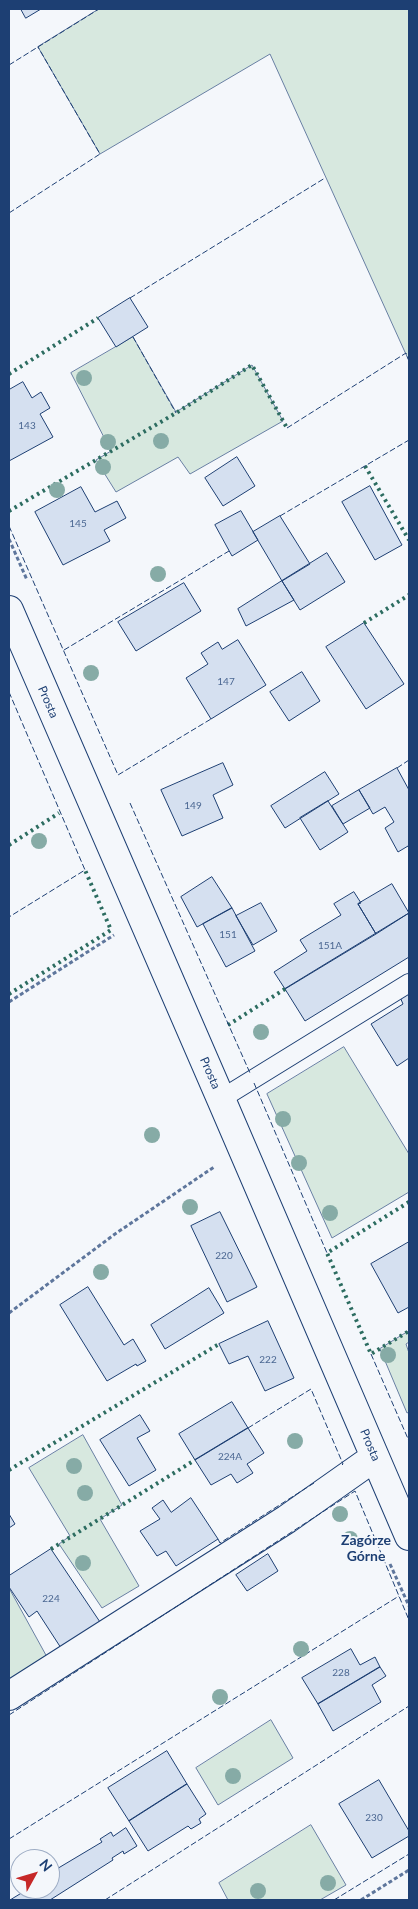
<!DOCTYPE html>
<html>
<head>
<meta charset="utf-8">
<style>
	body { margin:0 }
	#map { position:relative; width:418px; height:1909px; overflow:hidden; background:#f4f7fb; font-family:Lato,sans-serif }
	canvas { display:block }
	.frame { position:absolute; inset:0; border:10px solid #1d3f73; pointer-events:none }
	.north { position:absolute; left:10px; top:1849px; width:50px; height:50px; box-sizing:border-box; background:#f4f7fb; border:1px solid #9eadc5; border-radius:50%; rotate:51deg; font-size:14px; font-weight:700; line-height:20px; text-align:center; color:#1d3f73 }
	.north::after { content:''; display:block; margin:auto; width:18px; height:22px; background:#c62828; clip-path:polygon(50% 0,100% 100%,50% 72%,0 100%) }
</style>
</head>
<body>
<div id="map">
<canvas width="418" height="1909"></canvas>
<div class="frame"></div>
<div class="north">N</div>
</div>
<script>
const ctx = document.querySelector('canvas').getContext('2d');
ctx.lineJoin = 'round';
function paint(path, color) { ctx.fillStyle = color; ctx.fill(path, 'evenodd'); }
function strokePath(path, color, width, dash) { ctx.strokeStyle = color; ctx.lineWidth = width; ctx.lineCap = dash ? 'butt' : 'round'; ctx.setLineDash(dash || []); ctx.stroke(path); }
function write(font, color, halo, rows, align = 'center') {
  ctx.font = font + ' Lato,sans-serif'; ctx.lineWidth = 4; ctx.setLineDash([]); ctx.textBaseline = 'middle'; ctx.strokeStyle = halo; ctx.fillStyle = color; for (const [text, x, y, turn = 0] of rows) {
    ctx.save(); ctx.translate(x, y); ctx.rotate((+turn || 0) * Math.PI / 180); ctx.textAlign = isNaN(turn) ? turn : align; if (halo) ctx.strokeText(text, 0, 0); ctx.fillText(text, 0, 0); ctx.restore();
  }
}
const green = new Path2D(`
	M99,9h310v352l-139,-307 -170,100 -62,-107z
	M133,337l43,75 76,-47 31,56 -93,53 -12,-17 -62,35 -20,-32 15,-9 -40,-78z
	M344,1047l65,107v38l-77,46 -65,-144z
	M409,1331v11l-3,2 3,9v59l-2,1 -27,-64z
	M83,1435l39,70 -22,14 39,67 -37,22 -43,-64 11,-8 -41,-68z
	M9,1588l38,69 -38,24z
	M271,1720l22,38 -75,47 -22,-37z
	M311,1825l35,60 -26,15h-92l-9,-17z`);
const building = new Path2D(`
	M21,9h20l-15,9z
	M130,298l18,29 -32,20 -18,-29z
	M23,382l9,16 9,-6 9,16 -10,6 13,23 -44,24v-71z
	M237,457l18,29 -32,20 -18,-28z
	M370,486l32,59 -27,15 -33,-58z
	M81,487l14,25 22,-11 9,17 -22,12 6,11 -47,24 -28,-53z
	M241,511l17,29 -26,16 -17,-31z
	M280,516l30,48 -28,17 -29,-49z
	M327,553l18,29 -45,28 -18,-29z
	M282,581l12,19 -48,26 -8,-17z
	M184,583l17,28 -65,40 -18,-29z
	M364,623l40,61 -38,25 -40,-62z
	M238,640l28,45 -55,34 -25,-41 22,-14 -7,-11 17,-11 4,7z
	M302,672l18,29 -31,20 -19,-29z
	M223,763l10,22 -20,10 10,23 -41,18 -21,-46z
	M397,768l12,22v59l-1,-3 -10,6 -13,-24 9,-6 -9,-15 -12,7 -14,-24z
	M325,772l14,22 -54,34 -14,-22z
	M359,790l11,18 -27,16 -11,-18z
	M328,801l20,31 -28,18 -20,-32z
	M212,877l20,31 -35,19 -16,-30z
	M392,884l17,29 -33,21 -18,-30z
	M354,892l7,11 -3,1 18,30 -91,55 -11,-17 33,-21 -7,-11 41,-25 -7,-11z
	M261,903l16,28 -24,14 -17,-29z
	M232,908l23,43 -29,16 -23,-43z
	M408,914l1,2v41l-104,64 -20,-32z
	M409,992v66l-12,8 -26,-42 32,-20 -3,-7z
	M220,1212l37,75 -30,15 -36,-76z
	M409,1242v65l-11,6 -27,-49z
	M88,1287l36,58 9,-6 13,22 -9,5 -1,-2 -29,17 -47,-76z
	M209,1288l15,25 -59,36 -14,-24z
	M268,1321l26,57 -29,13 -17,-35 -19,8 -10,-20z
	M232,1402l16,26 -53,32 -16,-26z
	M140,1415l10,16 -13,7 19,32 -27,16 -29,-46z
	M248,1428l16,25 -17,11 6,9 -16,10 -6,-9 -20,11 -16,-25z
	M191,1498l27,41 -42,27 -10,-15 -9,5 -17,-25 20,-12 -8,-11 11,-8 8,12z
	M9,1514l6,10 -6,4z
	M51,1549l49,73 -39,26 -24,-37 -8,6 -20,-30v-11z
	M268,1554l10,17 -31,20 -11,-16z
	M351,1649l9,16 15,-8 5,10 -62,37 -16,-26z
	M380,1667l6,9 -14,9 9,17 -48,29 -15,-27z
	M167,1751l20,33 -58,37 -21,-33z
	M379,1780l30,51v5l-37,22 -33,-54z
	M187,1784l19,30 -7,5 2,4 -10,6 -3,-3 -40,25 -19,-30z
	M126,1828l11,18 -13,8 -1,-3 -11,7 1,2 -63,40h-40l18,-11h22v-16l52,-31 -2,-3 11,-7 2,4z`);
const path = new Path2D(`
	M9,539l18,41
	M9,1002l105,-67
	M9,1313l106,-79 99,-67
	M390,1564l19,42
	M361,1900l48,-30`);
const service = new Path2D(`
	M221,1099l188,-116`);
const minor = new Path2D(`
	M9,610l212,489 188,437
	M9,1696l278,-177 88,-62`);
const hedge = new Path2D(`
	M9,374l89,-56
	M365,466l44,74
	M9,511l167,-98 76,-48 35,63
	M364,623l45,-28
	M9,845l50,-32
	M9,994l102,-64 -26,-60
	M228,1025l57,-36
	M409,1202l-82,51 44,101 38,-23
	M9,1470l210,-126
	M51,1549l144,-89`);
const fence = new Path2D(`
	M9,65l90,-56
	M9,213l91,-59 -62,-107
	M130,298l195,-120
	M133,337l43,76
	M287,428l119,-75 3,8
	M280,516l129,-76
	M9,526l109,249 93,-56
	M64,650l165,-99
	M9,692l76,178 -76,47
	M397,768l12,-8
	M130,803l120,270
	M254,1083l73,170
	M371,1354l38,87
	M248,1428l63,-39 32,75 -1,1
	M218,1539l2,4 94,-60
	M9,1715l346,-224 54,129
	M9,1839l390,-243
	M105,1900l304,-194
	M334,1900l75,-46`);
const trees = [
	[84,378],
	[161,441],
	[108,442],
	[103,467],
	[57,490],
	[158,574],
	[91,673],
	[39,841],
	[261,1032],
	[283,1119],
	[152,1135],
	[299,1163],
	[190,1207],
	[330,1213],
	[101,1272],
	[388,1355],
	[295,1441],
	[74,1466],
	[85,1493],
	[340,1514],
	[350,1539],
	[83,1563],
	[301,1649],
	[220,1697],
	[233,1776],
	[328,1883],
	[258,1891]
];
const numberNames = [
	["143",27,426],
	["145",78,524],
	["147",226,682],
	["149",193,806],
	["151",228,935],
	["151A",330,946],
	["220",224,1256],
	["222",268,1360],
	["224A",230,1457],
	["224",51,1599],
	["228",341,1673],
	["230",374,1818]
];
const streetNames = [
	["Prosta",48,702,66],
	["Prosta",210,1073,66],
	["Prosta",370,1445,67]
];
const neighbourhoodNames = [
	["Zagórze",366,1540],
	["Górne",366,1556]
];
paint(green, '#d7e8df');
strokePath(green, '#687fa3', 1);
paint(building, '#d5e0f0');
strokePath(building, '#1d3f73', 1);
strokePath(service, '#1d3f73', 20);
strokePath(minor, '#1d3f73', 30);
strokePath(path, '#5e769c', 3, [4, 2.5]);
strokePath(service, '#f4f7fb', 18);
strokePath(minor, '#f4f7fb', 28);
strokePath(hedge, '#2c6c60', 4, [2.5, 4]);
strokePath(fence, '#1d3f73', 1, [6, 2.5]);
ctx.fillStyle = '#86aba6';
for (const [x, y] of trees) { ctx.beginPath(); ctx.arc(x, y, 8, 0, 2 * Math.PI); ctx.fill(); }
write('10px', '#4b6792', null, numberNames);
write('12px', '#1d3f73', '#f4f7fb', streetNames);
write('bold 14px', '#1d3f73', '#f4f7fb', neighbourhoodNames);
</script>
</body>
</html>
